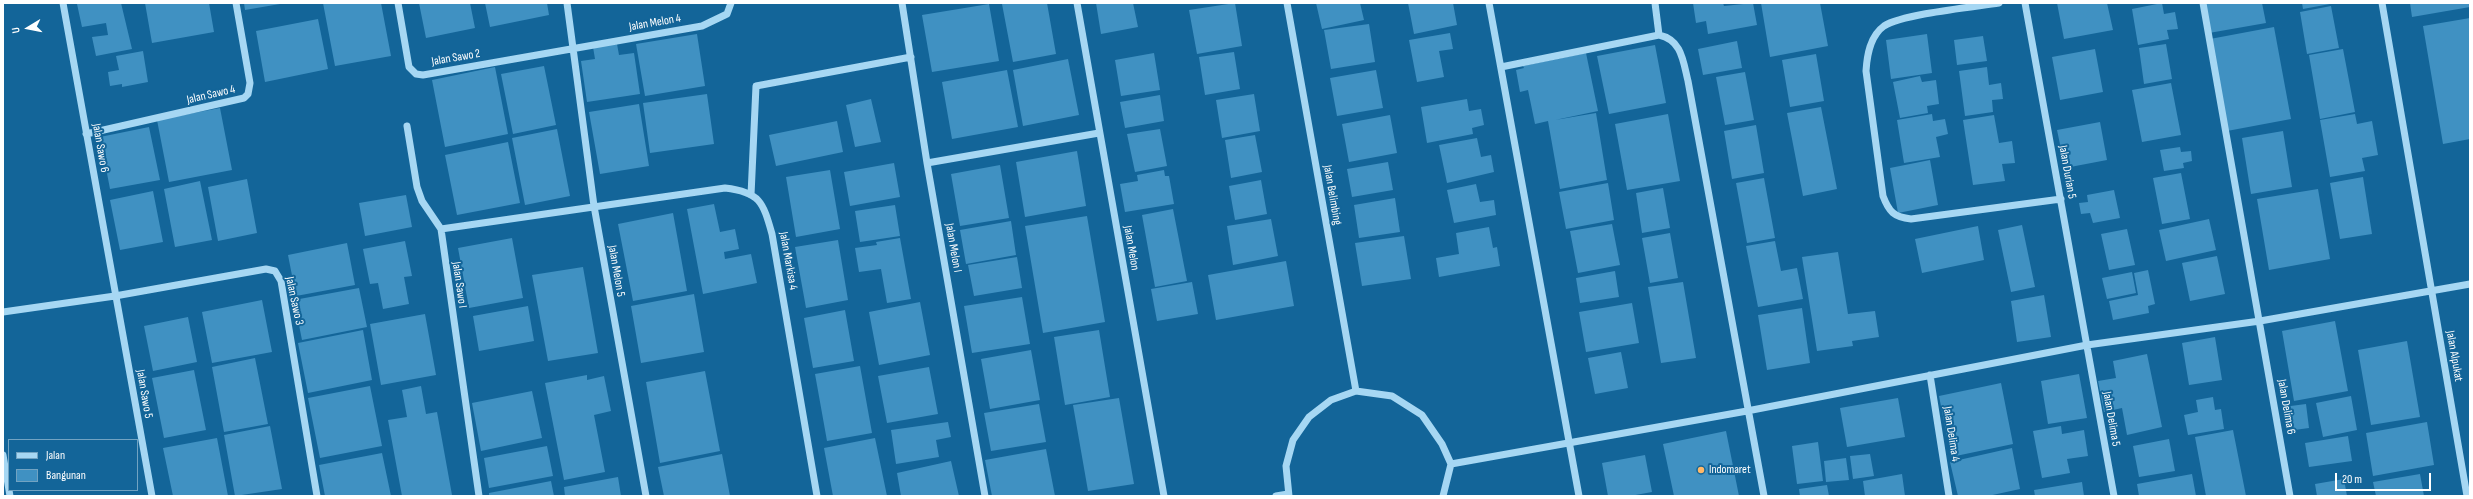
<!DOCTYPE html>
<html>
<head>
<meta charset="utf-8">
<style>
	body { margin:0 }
	#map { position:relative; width:2473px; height:499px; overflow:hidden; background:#136599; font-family:"Sofia Sans Condensed",sans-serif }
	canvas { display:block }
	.frame { position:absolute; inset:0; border:4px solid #fff; pointer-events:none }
	.legend { position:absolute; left:8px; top:439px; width:130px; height:52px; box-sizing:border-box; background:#136599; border:1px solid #71a3c2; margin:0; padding:5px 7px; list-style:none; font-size:12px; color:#fff }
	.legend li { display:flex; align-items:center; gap:8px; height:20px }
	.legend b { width:20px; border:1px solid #71a3c2 }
	.north { position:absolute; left:8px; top:8px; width:40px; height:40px; -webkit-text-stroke:3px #136599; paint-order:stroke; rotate:260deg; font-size:11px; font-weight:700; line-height:16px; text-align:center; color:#fff }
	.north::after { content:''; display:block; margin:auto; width:14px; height:18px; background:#fff; clip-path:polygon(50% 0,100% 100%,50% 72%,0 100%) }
	.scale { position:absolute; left:2335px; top:473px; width:96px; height:18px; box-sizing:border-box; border:2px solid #fff; border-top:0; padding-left:5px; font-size:12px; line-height:14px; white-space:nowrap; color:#fff; -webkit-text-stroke:3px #136599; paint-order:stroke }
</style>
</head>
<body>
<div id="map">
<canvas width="2473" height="499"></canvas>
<div class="frame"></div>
<ul class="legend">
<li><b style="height:5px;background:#a6d7f3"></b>Jalan</li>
<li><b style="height:11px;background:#4091c2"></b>Bangunan</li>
</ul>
<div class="north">U</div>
<div class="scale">20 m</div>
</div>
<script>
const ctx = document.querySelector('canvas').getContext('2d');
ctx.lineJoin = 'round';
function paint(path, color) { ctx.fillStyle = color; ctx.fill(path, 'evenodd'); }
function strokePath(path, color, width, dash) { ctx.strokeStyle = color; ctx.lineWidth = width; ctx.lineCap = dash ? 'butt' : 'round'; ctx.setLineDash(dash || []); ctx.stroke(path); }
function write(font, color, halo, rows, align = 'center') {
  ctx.font = font + ' "Sofia Sans Condensed",sans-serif'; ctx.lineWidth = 4; ctx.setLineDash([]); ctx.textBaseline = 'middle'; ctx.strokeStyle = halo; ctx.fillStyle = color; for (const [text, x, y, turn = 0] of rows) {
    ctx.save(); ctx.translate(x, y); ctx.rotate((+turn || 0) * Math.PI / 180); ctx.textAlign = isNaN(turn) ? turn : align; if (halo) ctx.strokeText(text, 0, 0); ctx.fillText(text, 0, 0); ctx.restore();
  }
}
const building = new Path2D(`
	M121,3l11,46 -36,7 -4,-19 16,-2 -2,-12 -24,4 -5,-23z
	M145,3h64l5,29 -62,11z
	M244,3h36v1l-35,6z
	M323,3h58l10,53 -56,10z
	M419,3h51l5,25 -49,10z
	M485,3h62l2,12 -59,12z
	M1011,3h36l9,51 -43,8 -11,-58z
	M1096,3h37l5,24 -37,7z
	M1235,3l7,43 -45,8 -8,-44z
	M1316,3h44l4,17 -42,9z
	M1408,3h45l4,22 -43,9z
	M1693,3h30l1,3 29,-3 4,22 -49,9 -2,-13 -10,2z
	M1761,3h59l8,43 -58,11z
	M2057,3h50l6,27 -49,9z
	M2162,3l2,11 11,-2 3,17 -11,1 2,9 -31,6 -6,-36z
	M2204,3h58l4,20 -57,10z
	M2302,3h28v1l-27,5z
	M2410,3h60v4l-58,10z
	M989,4l10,57 -67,11 -10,-57z
	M2331,6l8,42 -32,6 -7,-42z
	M2470,18v121l-27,5 -20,-118z
	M318,19l10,50 -63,13 -9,-51z
	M1369,24l6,38 -44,7 -7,-39z
	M2274,27l17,92 -64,12 -17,-92z
	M1450,33l3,16 -14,2 5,26 -27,5 -8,-42z
	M697,34l8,52 -60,10 -9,-52z
	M1927,34l5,39 -41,6 -5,-39z
	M1983,36l4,25 -30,4 -3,-25z
	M1737,41l5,27 -39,7 -5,-26z
	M617,44l2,11 15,-2 6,41 -53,8 -6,-41 14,-2 -2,-12z
	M2166,44l6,35 -28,5 -5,-36z
	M1655,45l11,58 -57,11 -12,-58z
	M2095,49l8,43 -43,8 -8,-43z
	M2343,49l12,63 -35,7 -11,-64z
	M143,51l5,31 -26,5v-3l-12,2 -2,-14 11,-2 -3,-14z
	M1234,52l6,37 -35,6 -6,-38z
	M1154,53l6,37 -39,6 -6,-36z
	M1586,53l12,58 -43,9 41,-7 11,67 -47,9 -12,-68 -13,3 -7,-34 -8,2 -4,-22 8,-2 -1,-2z
	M1816,54l8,47 -34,6 -8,-47z
	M1068,59l11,56 -56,11 -10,-56z
	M544,66l12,59 -43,9 -12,-60z
	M495,67l13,67 -63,13 -13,-67z
	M1987,67l2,18 12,-2 2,16 -11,1 1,12 -28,4 -6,-45z
	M1007,70l11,57 -66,12 -10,-57z
	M1376,70l7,38 -46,8 -7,-38z
	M1745,72l9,48 -29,5 -9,-48z
	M1920,76l2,6 14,-2 3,24 -12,2 1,7 -28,5 -7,-36z
	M2171,83l10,52 -39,7 -10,-52z
	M707,94l7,50 -64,9 -7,-50z
	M1254,94l6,37 -38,7 -6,-38z
	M1160,95l4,26 -39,7 -5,-26z
	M871,99l10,43 -26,5 -9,-42z
	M1467,99l2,12 12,-2 3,16 -12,3 1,6 -46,9 -6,-36z
	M639,104l10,62 -49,8 -11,-62z
	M1821,107l16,82 -34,7 -16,-83z
	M220,108l12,62 -63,12 -12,-62z
	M1668,114l12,67 -53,9 -12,-66z
	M1932,114l1,7 12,-2 3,15 -12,3 4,20 -36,6 -7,-43z
	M2355,114l2,10 15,-3 6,34 -16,3 3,13 -35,6 -10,-57z
	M1390,115l7,38 -48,9 -7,-38z
	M1994,115l5,28 13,-2 3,22 -13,1 3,17 -32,4 -10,-65z
	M837,121l6,31 -67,14 -7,-31z
	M2100,122l7,38 -42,8 -8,-38z
	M1756,125l8,48 -32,6 -8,-48z
	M149,127l11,53 -50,9 -10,-52z
	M557,129l13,67 -45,9 -13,-67z
	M1160,129l7,37 -32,6 -8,-38z
	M2283,131l9,56 -41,7 -9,-56z
	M1255,135l7,37 -31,6 -6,-38z
	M1477,138l4,19 10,-2 3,17 -47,11 -8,-38z
	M508,142l12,61 -63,12 -12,-60z
	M2180,147l1,5 10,-1 1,10 -9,2 1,5 -20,3 -4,-21z
	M1077,151l9,55 -61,11 -9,-55z
	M1930,160l8,45 -40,8 -8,-45z
	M1388,162l5,28 -41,7 -5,-28z
	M894,163l6,34 -50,9 -6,-34z
	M1000,165l9,53 -49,8 -9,-52z
	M830,170l10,59 -44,8 -10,-60z
	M1164,170l1,6h4l5,28 -49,8 -5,-28 18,-3 -1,-6z
	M2181,173l9,46 -28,5 -9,-46z
	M2363,177l9,57 -32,5 -10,-56z
	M1764,178l11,60 -28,5 -11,-60z
	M247,179l10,54 -39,8 -10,-54z
	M1261,180l6,34 -32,6 -6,-34z
	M200,181l12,59 -37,7 -11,-58z
	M1608,183l6,37 -48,9 -7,-37z
	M1476,184l4,18 14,-2 2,15 -42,8 -7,-33z
	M1663,188l7,40 -28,5 -6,-40z
	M2318,189l12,70 -61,11 -12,-71z
	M2114,190l6,28 -27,5 -3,-10 -9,1 -2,-11 9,-1 -1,-7z
	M153,191l10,51 -43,8 -10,-50z
	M406,195l6,32 -47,9 -6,-33z
	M1395,198l5,34 -41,6 -5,-33z
	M714,204l6,28 15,-3 4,20 -15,3 1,7 26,-5 6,29 -54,11 -16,-85z
	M895,205l5,31 -40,6 -5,-31z
	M1173,209l14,72 -32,6 -13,-72z
	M673,213l14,78 -54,10 -15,-77z
	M1087,216l18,106 -62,11 -18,-107z
	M1271,219l7,37 -45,9 -6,-39z
	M2209,219l7,31 -50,11 -7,-31z
	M1011,221l5,34 -50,9 -6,-34z
	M1612,224l8,41 -42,8 -8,-42z
	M2022,225l13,62 -24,5 -13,-62z
	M1978,226l6,34 -62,13 -7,-34z
	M1489,227l4,21 4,-1 3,19 -61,11 -3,-19 23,-4 -3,-21z
	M2127,229l8,36 -26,5 -8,-36z
	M1670,233l8,45 -28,5 -8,-45z
	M1404,236l7,43 -49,7 -7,-43z
	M512,238l11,60 -54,10 -11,-60z
	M900,238l11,61 -24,4 -6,-34 -22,3 -4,-24 22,-3 -1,-3z
	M838,240l10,60 -42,8 -11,-61z
	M405,241l7,35 -8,1 5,27 -26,5 -5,-26 -8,1 -7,-35z
	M1775,241l6,30 16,-3 6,31 -45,8 -12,-61z
	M347,243l8,42 -59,11 -8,-41z
	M1838,252l10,62 27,-3 4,26 -27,4 1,5 -36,5 -15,-94z
	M2217,256l8,38 -35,7 -8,-38z
	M1017,257l5,31 -48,8 -6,-31z
	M1286,261l8,45 -78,14 -8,-45z
	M583,267l15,86 -50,8 -16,-86z
	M2148,270l7,34 -7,2 1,7 -36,7 -4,-19 29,-6 -4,-22z
	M1615,271l4,26 -39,6 -4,-25z
	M2132,272l4,21 -29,6 -5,-21z
	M1192,282l6,32 -41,7 -6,-32z
	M1683,282l13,76 -35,5 -13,-76z
	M359,288l8,39 -65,13 -8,-40z
	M694,294l10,58 -63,11 -10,-57z
	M2044,295l7,42 -34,5 -6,-41z
	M1022,297l8,47 -58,9 -8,-47z
	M262,300l10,52 -60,11 -10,-51z
	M920,302l10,53 -51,10 -10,-53z
	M1632,303l7,40 -53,9 -7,-40z
	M528,306l6,35 -55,10 -6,-35z
	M1802,308l8,55 -43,7 -9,-55z
	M845,310l9,51 -41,7 -9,-50z
	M425,314l11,61 -55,10 -11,-61z
	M188,317l9,45 -44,9 -9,-45z
	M2335,321l13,70 -54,10 -12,-70z
	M363,330l9,50 -64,13 -10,-50z
	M1099,330l11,67 -45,8 -11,-68z
	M2215,337l7,43 -33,5 -7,-42z
	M2407,341l13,76 -49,8 -13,-75z
	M1031,350l9,50 -50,9 -9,-50z
	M1621,352l7,36 -33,6 -7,-36z
	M2147,354l15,73 -35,8 -5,-27 -18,4 -6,-31 18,-3 -3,-17z
	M255,358l13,66 -44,8 -12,-65z
	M860,366l12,67 -45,8 -12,-67z
	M929,367l9,47 -51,9 -9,-47z
	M194,370l12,60 -42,8 -12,-60z
	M705,371l15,80 -60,12 -14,-81z
	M2079,374l8,44 -39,6 -7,-43z
	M587,375v5l17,-4 7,35 -17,4 11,57 -41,8 -19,-97z
	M2001,383l12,61 -62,13 -12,-61z
	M370,386l12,60 -62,12 -12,-60z
	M421,386l5,28 11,-2 15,83 -50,1 -14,-76 19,-3 -5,-27z
	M532,391l10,47 -61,13 -9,-48z
	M2351,396l6,34 -34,7 -7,-34z
	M2213,397l2,13 6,-1 3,20 -36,6 -4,-20 14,-3 -2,-12z
	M1119,398l15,86 -46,7 -15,-86z
	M1898,398l7,39 -58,10 -7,-39z
	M1039,404l7,38 -55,9 -7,-38z
	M2306,404l3,24 -22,3 -4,-24z
	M948,422l3,15 -15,3 3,17 -43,7 -5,-34z
	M2427,422l7,43 -61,11 -7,-43z
	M270,426l12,63 -47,7 -11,-61z
	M2061,426l1,8 22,-4 4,26 -21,3 3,14 -28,5 -9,-47z
	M2233,430l13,66h-40l-11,-59z
	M1726,431l13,65h-65l-11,-52z
	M2348,436l4,25 -43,6 -4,-24z
	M217,438l11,58h-55l-10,-48z
	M875,438l12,58h-54l-9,-48z
	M2169,439l6,32 -36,6 -6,-31z
	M1818,442l5,39 -26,3 -5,-38z
	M547,446l6,30 -64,12 -5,-30z
	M2012,448l8,41 -32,7h-30l-8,-34z
	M1046,449l9,47h-63l-7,-36z
	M382,453l9,43h-66l-6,-31z
	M722,454l8,42h-66l-6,-29z
	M1870,454l4,22 -21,3 -3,-23z
	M1645,455l7,37 -22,4h-22l-6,-33z
	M1846,458l3,22 -23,2 -2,-21z
	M951,461l8,35h-58l-4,-23z
	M1902,474l3,22h-40l-2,-15z
	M2192,474l4,22h-57l-2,-12z
	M2420,474l4,22h-48l-3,-14z
	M618,477l3,19h-56l-1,-9z
	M2344,479l3,17h-30l-2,-12z
	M551,481l3,15h-65v-3z
	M2082,482l2,14h-49l-1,-6z
	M1827,485l2,11h-29l-1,-7z`);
const minor = new Path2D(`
	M63,3l89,493
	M398,3l11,64 7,7 7,1 279,-49 25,-12 4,-11
	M567,3l27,203 52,290
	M902,3l25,160 58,333
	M1077,3l87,493
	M1287,3l69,388
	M1489,3l90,493
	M1655,3l4,32
	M1999,3c-26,4 -96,11 -115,23 -14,10 -17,29 -18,45l17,125c6,16 11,21 28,23l150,-20
	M2025,3l89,493
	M2203,3l87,493
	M2382,3l85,493
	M1501,67l158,-32c23,5 24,26 29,46l76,415
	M407,126l10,61 5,14 19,28
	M86,134l158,-36 4,-4 2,-11 -14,-80
	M927,163l172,-30
	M751,195l5,-109 155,-29
	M3,312l112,-16 151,-27 9,2 6,10 36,215
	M1930,375l19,121
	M3,455l7,41
	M1451,464l296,-53 340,-66 173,-24 210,-37
	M479,496l-38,-267 284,-41c35,4 38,14 47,46l45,262
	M1276,496l12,-2
	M1289,496l-3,-30 7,-26 16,-23 22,-17 25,-9 36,5 30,19 20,29 9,20 -8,32`);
const markers = [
	[1701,470,4,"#ffb868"]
];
const streetNames = [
	["Jalan Melon 4",655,23,-10],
	["Jalan Sawo 2",456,58,-10],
	["Jalan Sawo 4",211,95,-13],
	["Jalan Sawo 6",100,148,80],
	["Jalan Durian 5",2067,172,80],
	["Jalan Belimbing",1332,195,80],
	["Jalan Melon I",953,248,80],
	["Jalan Melon",1131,248,80],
	["Jalan Markisa 4",788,261,80],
	["Jalan Melon 5",616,271,80],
	["Jalan Sawo I",459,285,82],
	["Jalan Sawo 3",294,301,78],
	["Jalan Alpukat",2454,356,80],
	["Jalan Sawo 5",144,394,80],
	["Jalan Delima 6",2286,407,80],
	["Jalan Delima 5",2111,419,80],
	["Jalan Delima 4",1951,434,81]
];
const poiNames = [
	["Indomaret",1709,470]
];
paint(building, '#4091c2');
strokePath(minor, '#a6d7f3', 7);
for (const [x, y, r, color] of markers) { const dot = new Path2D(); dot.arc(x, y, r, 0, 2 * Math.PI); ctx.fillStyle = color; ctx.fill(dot); strokePath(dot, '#136599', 1.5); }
write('12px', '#fff', '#136599', streetNames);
write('12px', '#fff', '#136599', poiNames, 'left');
</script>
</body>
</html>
